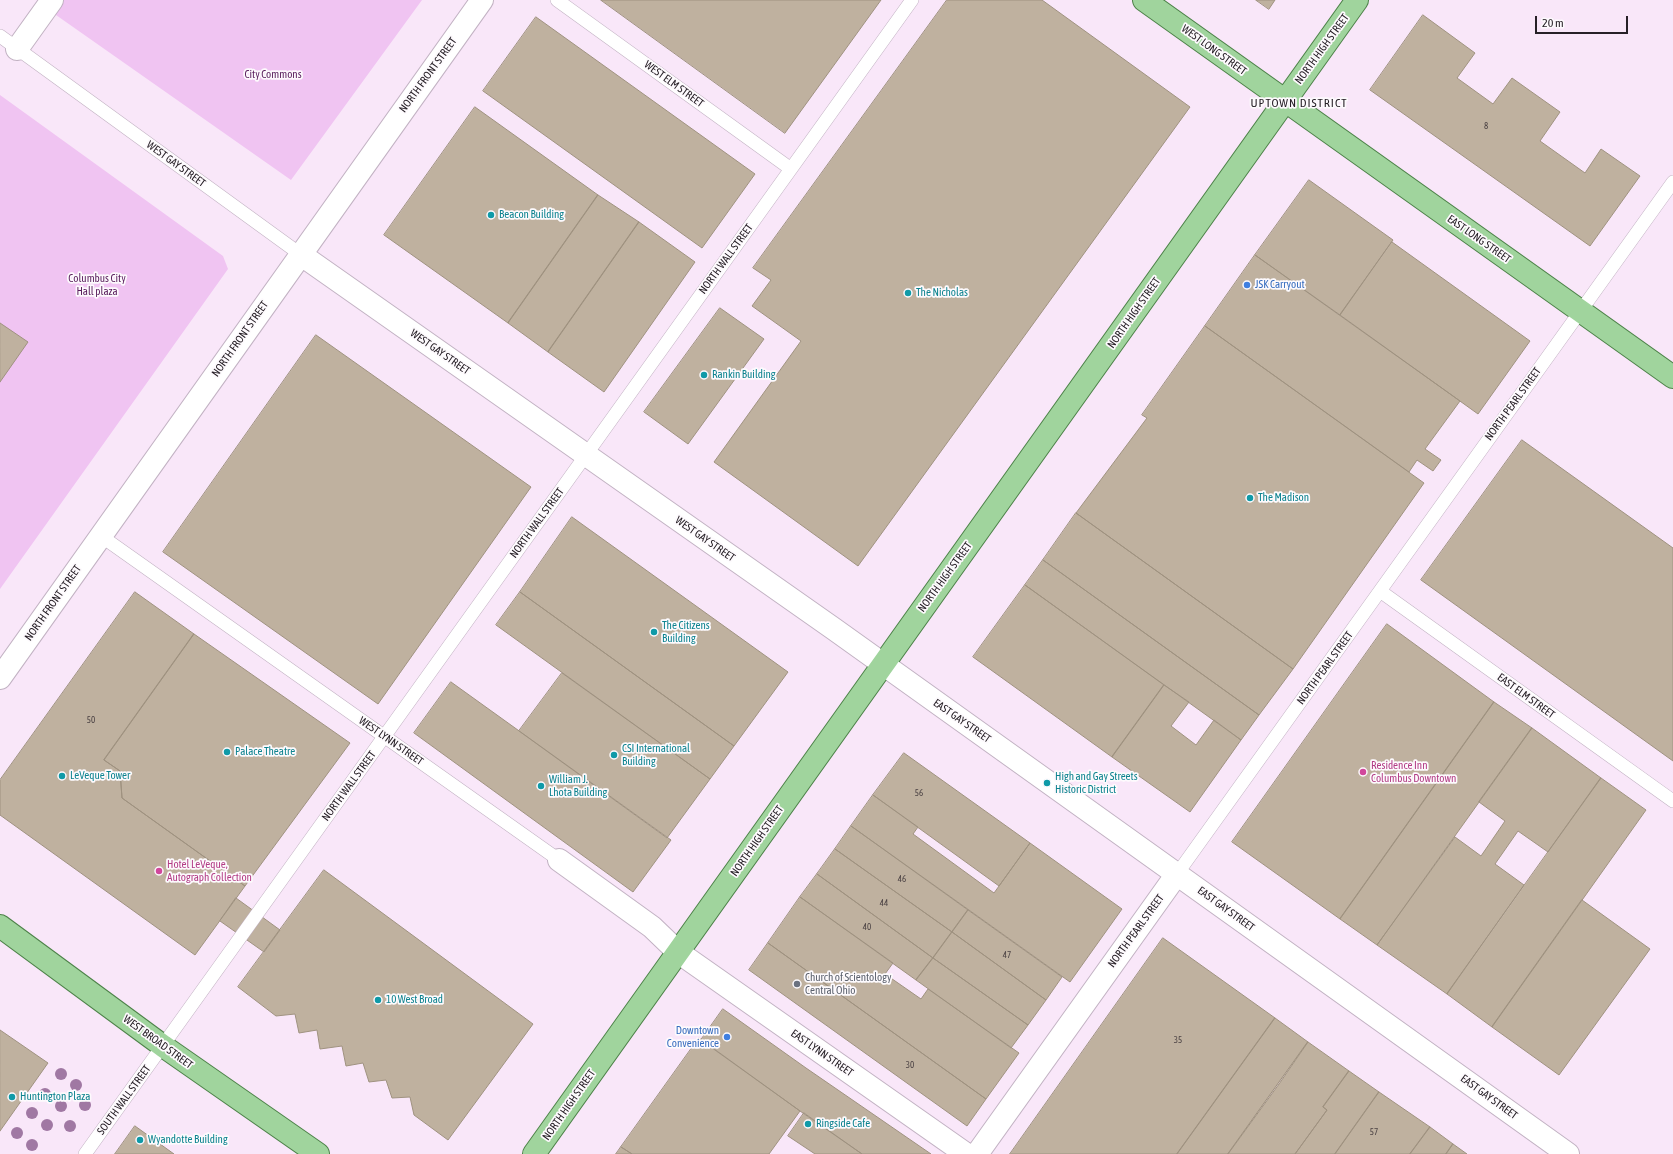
<!DOCTYPE html>
<html>
<head>
<meta charset="utf-8">
<style>
	body { margin:0 }
	#map { position:relative; width:1673px; height:1154px; overflow:hidden; background:#f9e7f9; font-family:"Asap Condensed",sans-serif }
	canvas { display:block }
	.scale { position:absolute; left:1535px; top:16px; width:93px; height:18px; box-sizing:border-box; border:2px solid #272027; border-top:0; padding-left:5px; font-size:12px; line-height:14px; white-space:nowrap; color:#272027; -webkit-text-stroke:3px #fdfafd; paint-order:stroke }
</style>
</head>
<body>
<div id="map">
<canvas width="1673" height="1154"></canvas>
<div class="scale">20 m</div>
</div>
<script>
const ctx = document.querySelector('canvas').getContext('2d');
ctx.lineJoin = 'round';
function paint(path, color) { ctx.fillStyle = color; ctx.fill(path, 'evenodd'); }
function strokePath(path, color, width, dash) { ctx.strokeStyle = color; ctx.lineWidth = width; ctx.lineCap = dash ? 'butt' : 'round'; ctx.setLineDash(dash || []); ctx.stroke(path); }
function write(font, color, halo, rows, align = 'center') {
  ctx.font = font + ' "Asap Condensed",sans-serif'; ctx.lineWidth = 3.5; ctx.setLineDash([]); ctx.textBaseline = 'middle'; ctx.strokeStyle = halo; ctx.fillStyle = color; for (const [text, x, y, turn = 0] of rows) {
    ctx.save(); ctx.translate(x, y); ctx.rotate((+turn || 0) * Math.PI / 180); ctx.textAlign = isNaN(turn) ? turn : align; if (halo) ctx.strokeText(text, 0, 0); ctx.fillText(text, 0, 0); ctx.restore();
  }
}
const green = new Path2D(`
	M52,0h370l-131,180 -245,-172z
	M0,95l223,161 5,13 -228,320z`);
const building = new Path2D(`
	M601,0h280l-96,133z
	M947,0h95l148,107 -332,459 -144,-104 87,-121 -49,-35 19,-26 -18,-12z
	M1256,0h19l-6,9z
	M1423,15l52,38 -18,25 36,26 19,-26 48,34 -20,29 45,32 16,-24 39,27 -50,70 -220,-156z
	M536,17l219,157 -53,74 -219,-157z
	M475,107l123,88 -90,128 -124,-88z
	M1309,180l84,60 -53,75 -85,-60z
	M598,195l41,27 -91,130 -40,-29z
	M639,222l56,40 -91,130 -56,-40z
	M1392,242l138,99 -52,73 -138,-99z
	M1255,255l205,146 -35,48 16,11 -8,11 -16,-11 -8,12 -204,-146z
	M720,308l44,31 -76,105 -44,-32z
	M0,323l28,19 -28,40z
	M1205,326l219,157 -131,186 -217,-156 71,-95 -5,-3z
	M316,335l215,152 -153,217 -215,-152z
	M1522,440l151,108v213l-252,-181z
	M1076,513l217,156 -34,46 -216,-155z
	M572,517l216,155 -54,74 -214,-154z
	M1043,560l216,155 -18,25 -216,-155z
	M1025,585l139,100 -52,72 -139,-100z
	M135,592l59,42 -90,126 16,11 2,27 123,88 -50,69 -195,-140v-35z
	M520,592l214,154 -24,33 -214,-154z
	M1387,624l107,78 -154,217 -108,-77z
	M194,634l156,109 -105,143 -123,-88 -2,-27 -16,-11z
	M562,673l148,106 -43,59 -148,-107z
	M451,682l220,158 -38,52 -219,-159z
	M1164,685l25,17 -18,24 25,19 18,-25 27,20 -51,72 -78,-55z
	M1494,702l38,26 -155,217 -37,-26z
	M1532,728l69,50 -53,74 -30,-21 -23,33 29,21 -77,109 -70,-49 78,-108 26,19 24,-35 -26,-19z
	M904,753l126,90 -31,43 -126,-91z
	M1601,778l45,32 -154,217 -45,-33z
	M873,795l45,32 -5,7 81,59 36,-50 92,66 -52,73 -219,-156z
	M851,826l117,84 -16,22 -117,-83z
	M835,849l117,83 -19,26 -116,-84z
	M324,870l209,154 -85,116 -34,-25 -4,-18 -18,1 -6,-18 -17,2 -6,-19 -17,3 -4,-20 -22,3 -3,-19 -18,3 -4,-19 -19,2 -38,-29z
	M817,874l116,84 -17,22 -116,-83z
	M800,897l93,66 -8,11 36,25 7,-10 91,64 -33,46 -218,-156z
	M236,898l44,32 -16,22 -44,-31z
	M1582,900l68,49 -91,126 -67,-48z
	M968,910l94,67 -16,23 -94,-68z
	M952,932l94,68 -18,25 -95,-67z
	M1163,938l112,80 -98,136h-167z
	M768,943l218,156 -19,27 -218,-156z
	M933,958l95,67 -17,23 -95,-68z
	M723,1009l83,59 125,86h-69l-62,-43 -99,-71z
	M1275,1018l33,24 -29,42 -51,70h-51z
	M0,1030l48,33 -48,68z
	M699,1038l101,73 -31,43h-137l-11,-7z
	M1308,1042l41,29 -26,36 4,3 -32,44h-67z
	M1349,1071l30,21 -44,62h-40l32,-44 -4,-3z
	M1379,1092l51,35 -20,27h-75z
	M804,1113l58,41h-47l-27,-18z
	M135,1126l39,28h-59z
	M1430,1127l23,17 -7,10h-36z
	M1453,1144l14,10h-21z
	M621,1147l11,7h-16z`);
const lane = new Path2D(`
	M557,0l234,169
	M0,36l300,218
	M101,536l458,324
	M1380,591l293,210
	M1177,874l496,-692
	M85,1154l827,-1154`);
const street = new Path2D(`
	M17,49l35,-49
	M559,860l93,67 26,25 288,202
	M977,1154l200,-280`);
const secondary = new Path2D(`
	M300,254l534,375 734,525
	M0,678l482,-678`);
const primary = new Path2D(`
	M1144,0l529,377
	M0,926l163,120 155,108
	M534,1154l823,-1154`);
const trees = [
	[61,1074],
	[76,1085],
	[45,1094],
	[85,1105],
	[61,1106],
	[32,1113],
	[47,1125],
	[70,1126],
	[17,1133],
	[32,1145]
];
const markers = [
	[491,215,4,"#0f9aa8"],
	[1247,285,4,"#3f7fe0"],
	[908,293,4,"#0f9aa8"],
	[704,375,4,"#0f9aa8"],
	[1250,498,4,"#0f9aa8"],
	[654,632,4,"#0f9aa8"],
	[227,752,4,"#0f9aa8"],
	[614,755,4,"#0f9aa8"],
	[1363,772,4,"#d1479c"],
	[62,776,4,"#0f9aa8"],
	[1047,783,4,"#0f9aa8"],
	[541,786,4,"#0f9aa8"],
	[159,871,4,"#d1479c"],
	[797,984,4,"#6b7280"],
	[378,1000,4,"#0f9aa8"],
	[727,1037,4,"#3f7fe0"],
	[12,1097,4,"#0f9aa8"],
	[808,1124,4,"#0f9aa8"],
	[140,1140,4,"#0f9aa8"]
];
const numberNames = [
	["8",1486,126],
	["50",91,720],
	["56",919,793],
	["46",902,879],
	["44",884,903],
	["40",867,927],
	["47",1007,955],
	["35",1178,1040],
	["30",910,1065],
	["57",1374,1132]
];
const streetNames = [
	["NORTH HIGH STREET",1322,49,-54],
	["WEST LONG STREET",1214,50,36],
	["NORTH FRONT STREET",428,75,-54],
	["WEST ELM STREET",674,84,36],
	["WEST GAY STREET",176,164,36],
	["EAST LONG STREET",1479,239,35],
	["NORTH WALL STREET",726,259,-54],
	["NORTH HIGH STREET",1134,313,-55],
	["NORTH FRONT STREET",240,339,-55],
	["WEST GAY STREET",440,352,35],
	["NORTH PEARL STREET",1513,404,-54],
	["NORTH WALL STREET",537,523,-54],
	["WEST GAY STREET",705,539,35],
	["NORTH HIGH STREET",945,577,-54],
	["NORTH FRONT STREET",53,603,-55],
	["NORTH PEARL STREET",1325,668,-54],
	["EAST ELM STREET",1526,696,36],
	["EAST GAY STREET",962,721,35],
	["WEST LYNN STREET",391,741,35],
	["NORTH WALL STREET",349,786,-54],
	["NORTH HIGH STREET",757,841,-55],
	["EAST GAY STREET",1226,909,36],
	["NORTH PEARL STREET",1136,931,-54],
	["WEST BROAD STREET",158,1042,36],
	["EAST LYNN STREET",822,1053,35],
	["EAST GAY STREET",1489,1097,36],
	["SOUTH WALL STREET",124,1100,-54],
	["NORTH HIGH STREET",569,1105,-55]
];
const parkNames = [
	["City Commons",273,75],
	["Columbus City",97,279],
	["Hall plaza",97,292]
];
const cultureNames = [
	["Beacon Building",499,215],
	["The Nicholas",916,293],
	["Rankin Building",712,375],
	["The Madison",1258,498],
	["The Citizens",662,626],
	["Building",662,639],
	["CSI International",622,749],
	["Building",622,762],
	["Palace Theatre",235,752],
	["LeVeque Tower",70,776],
	["High and Gay Streets",1055,777],
	["Historic District",1055,790],
	["William J.",549,780],
	["Lhota Building",549,793],
	["10 West Broad",386,1000],
	["Huntington Plaza",20,1097],
	["Ringside Cafe",816,1124],
	["Wyandotte Building",148,1140]
];
const shopNames = [
	["JSK Carryout",1255,285],
	["Downtown",719,1031,"right"],
	["Convenience",719,1044,"right"]
];
const hotelNames = [
	["Residence Inn",1371,766],
	["Columbus Downtown",1371,779],
	["Hotel LeVeque,",167,865],
	["Autograph Collection",167,878]
];
const worshipNames = [
	["Church of Scientology",805,978],
	["Central Ohio",805,991]
];
const neighbourhoodNames = [
	["UPTOWN DISTRICT",1299,103]
];
paint(green, '#f0c4f2');
paint(building, '#bfb19f');
strokePath(building, '#9f9280', 1);
strokePath(lane, '#c2b2c3', 14);
strokePath(street, '#c2b2c3', 24);
strokePath(secondary, '#c2b2c3', 24);
strokePath(primary, '#4d8249', 24);
strokePath(lane, '#fff', 13);
strokePath(street, '#fff', 22);
strokePath(secondary, '#fff', 22);
strokePath(primary, '#a0d49d', 22);
ctx.fillStyle = '#a078a3';
for (const [x, y] of trees) { ctx.beginPath(); ctx.arc(x, y, 6, 0, 2 * Math.PI); ctx.fill(); }
for (const [x, y, r, color] of markers) { const dot = new Path2D(); dot.arc(x, y, r, 0, 2 * Math.PI); ctx.fillStyle = color; ctx.fill(dot); strokePath(dot, '#fdfafd', 1.5); }
write('9px', '#4d4445', null, numberNames);
write('11px', '#272027', '#fdfafd', streetNames);
write('11px', '#581d5c', '#fdfafd', parkNames);
write('11px', '#0d838f', '#fdfafd', cultureNames, 'left');
write('11px', '#366cbe', '#fdfafd', shopNames, 'left');
write('11px', '#b23c85', '#fdfafd', hotelNames, 'left');
write('11px', '#5b616d', '#fdfafd', worshipNames, 'left');
ctx.letterSpacing = '1px';
write('12px', '#272027', '#fdfafd', neighbourhoodNames);
ctx.letterSpacing = '0px';
</script>
</body>
</html>
